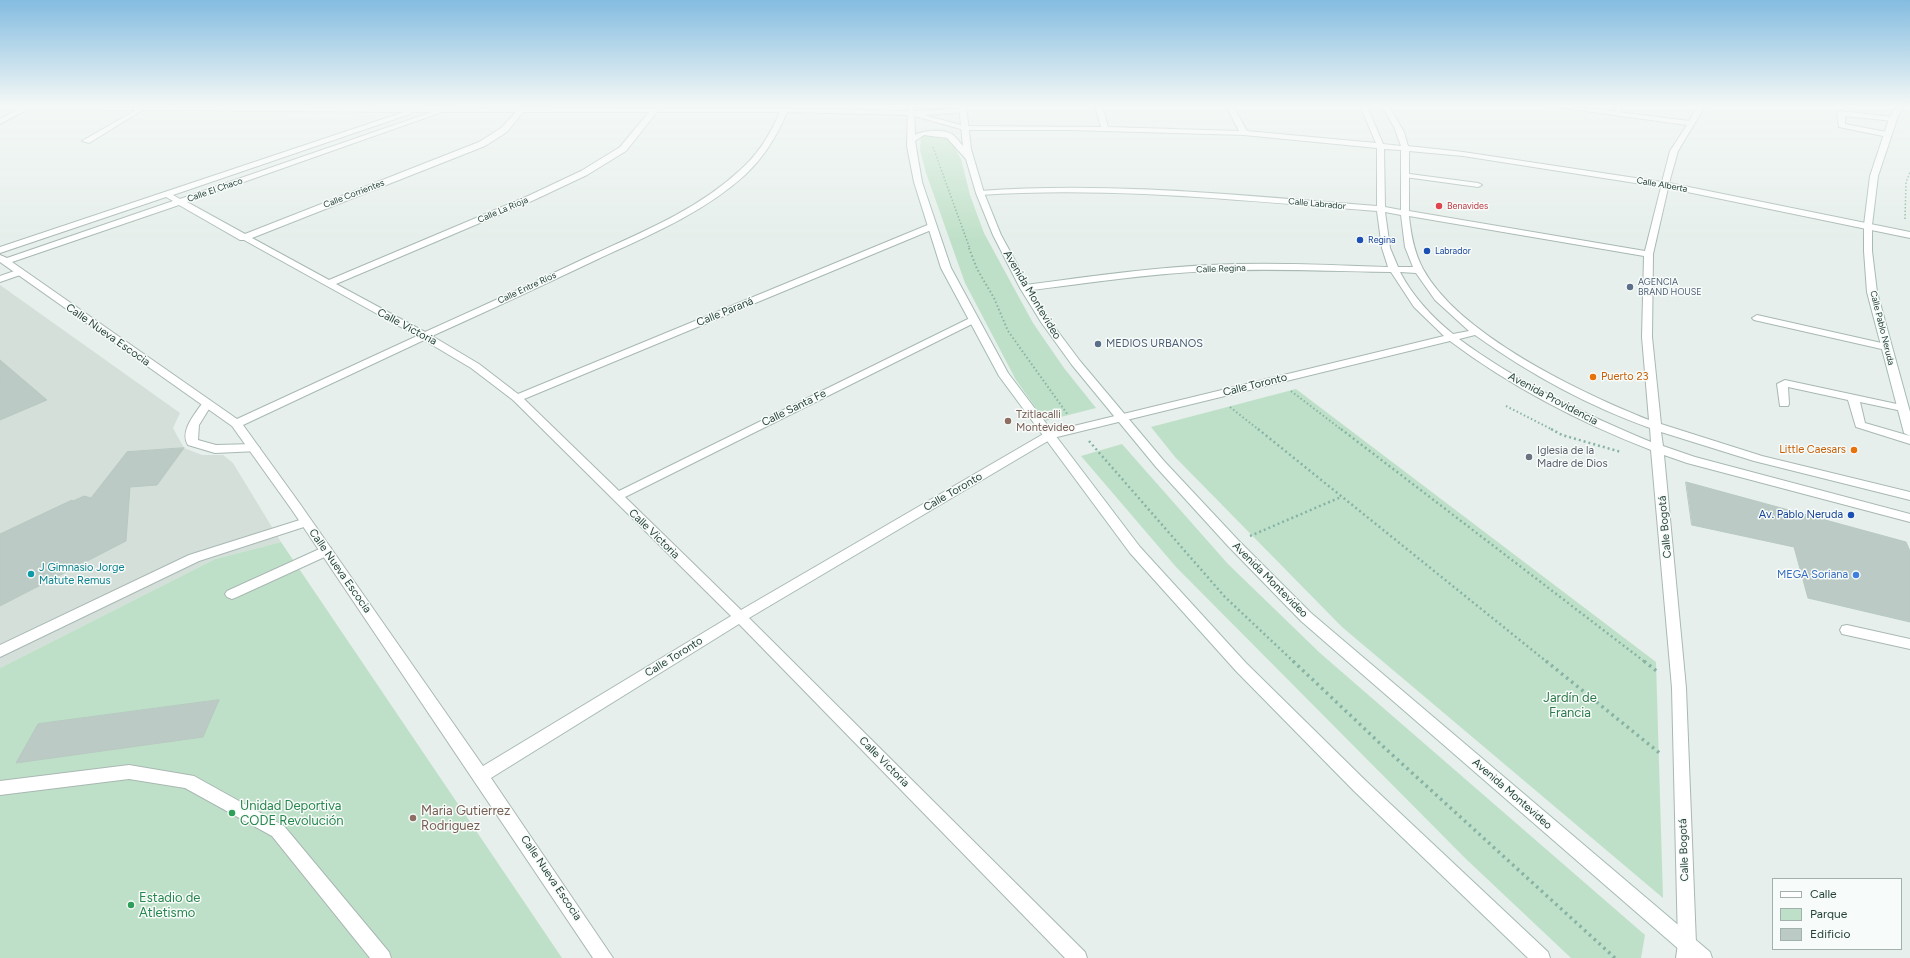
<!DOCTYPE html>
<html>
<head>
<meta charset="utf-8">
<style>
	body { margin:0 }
	#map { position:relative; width:1910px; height:958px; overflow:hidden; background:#e6efeb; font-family:Figtree,sans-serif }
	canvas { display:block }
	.legend { position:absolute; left:1772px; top:878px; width:130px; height:72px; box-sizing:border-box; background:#f7fbf9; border:1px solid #a3b1ad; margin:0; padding:5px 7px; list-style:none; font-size:12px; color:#24423a }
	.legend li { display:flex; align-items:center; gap:8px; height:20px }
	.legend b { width:20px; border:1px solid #a3b1ad }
</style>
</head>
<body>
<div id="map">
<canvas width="1910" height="958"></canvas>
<ul class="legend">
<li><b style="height:5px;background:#fff"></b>Calle</li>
<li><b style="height:11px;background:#bfe0c8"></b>Parque</li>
<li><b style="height:11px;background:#bbcac4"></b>Edificio</li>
</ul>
</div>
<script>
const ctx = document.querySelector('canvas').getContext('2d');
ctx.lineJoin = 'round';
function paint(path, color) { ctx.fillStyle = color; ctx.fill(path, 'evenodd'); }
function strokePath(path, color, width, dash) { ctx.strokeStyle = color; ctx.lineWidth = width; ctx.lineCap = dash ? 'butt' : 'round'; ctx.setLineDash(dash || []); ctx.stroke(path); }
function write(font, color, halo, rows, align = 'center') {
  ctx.font = font + ' Figtree,sans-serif'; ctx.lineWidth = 3; ctx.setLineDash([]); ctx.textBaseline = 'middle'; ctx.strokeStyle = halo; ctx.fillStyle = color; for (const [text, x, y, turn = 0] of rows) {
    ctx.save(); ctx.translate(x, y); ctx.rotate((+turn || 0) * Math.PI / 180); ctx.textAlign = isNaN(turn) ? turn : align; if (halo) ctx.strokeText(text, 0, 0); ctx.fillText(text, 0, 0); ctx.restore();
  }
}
const built = new Path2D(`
	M0,285l180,128 -7,15 11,20 18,7h21l10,8 48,79 -66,17 -215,109z`);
const green = new Path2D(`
	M921,135l28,2 12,22 9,36 14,38 25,46 24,44 31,45 32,40 -51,13 -29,-41 -51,-97 -39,-110 -6,-23z
	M1296,389l360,273 7,236 -321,-271 -167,-170 -24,-30z
	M1122,444l106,120 92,89 325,282 -4,23h-70l-105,-99 -290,-292 -95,-111z
	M281,542l281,416h-562v-290l215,-109z`);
const building = new Path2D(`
	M0,360l47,40 -47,20z
	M184,448l-27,37 -27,2 -4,54 -126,65v-72l72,-34 1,1 11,-5 7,2 36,-46z
	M1686,482l220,60 4,9v71l-102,-24 -14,-51 -102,-22z
	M219,700l-16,37 -187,26 22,-39z`);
const pathFar3 = new Path2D(`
	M933,147l37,102
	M1905,219l1,-37 4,-10`);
const pathFar2 = new Path2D(`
	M969,248l8,21 17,29 14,33 60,84
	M1291,391l51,39
	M1506,406l47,24
	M1230,407l29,23`);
const pathFar1 = new Path2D(`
	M1258,429l289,233
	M1341,429l304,233
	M1551,429l11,6 59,17
	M1089,441l136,156 69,65
	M1250,536l91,-39`);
const path = new Path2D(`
	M1293,661l94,89 228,208
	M1546,661l116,94
	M1644,661l15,12`);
const lane = new Path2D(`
	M1614,106h7v8h-4z
	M141,107l5,1 -57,35 -7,-2z
	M1841,111l52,6 4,2 -4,2 -48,-5v8l46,9v4h-3l-49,-10 -2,-14z
	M1402,173l76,10 4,2 -4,2 -73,-10h-3z
	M20,269l3,1v4l-23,8v-6z
	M1757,315l129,29 5,3 -5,3 -132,-30 -2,-2z
	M1785,380l121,26 2,2 -2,2 -4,1 -42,-9 5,21 45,13v8l-54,-17 -8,-27 -60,-13 1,17 -1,2h-8l-3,-22z
	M207,401l5,3 -13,21 -1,15 18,5 38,-1 6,4 -2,3 -43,2 -27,-8c-9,-14 8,-32 15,-43z
	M306,518l4,1 2,3 -2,3 -111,36 -199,96v-12l189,-90z
	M326,546l5,2 1,3 -1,3 -94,43 -5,2 -5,-2 -2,-3 2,-3z
	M1847,625l63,14v10l-68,-15 -2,-4 2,-4z
	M129,765l65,11 90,50 105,126 2,6h-21l-98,-122 -87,-48 -56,-9 -129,16v-14z`);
const street = new Path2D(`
	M0,106l653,2 8,-2 -1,2h124l127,3 52,-2 2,1v2l-41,3 40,11 137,1 -6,-21h7l6,21 131,4 -13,-25h7l14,25 129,12 -16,-37h7l16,38 18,2 -7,-19 -12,-21h7l15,26 4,14 55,6 199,30 8,-31 17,-26 -139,-19h23l118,15 9,-15h7l-27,45 -9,32 241,49v6l-242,-50 -15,66 -1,83 9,87 101,32 148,36v8l-156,-39 -93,-29 2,14 32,11 215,57v8l-223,-59 -23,-8 22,233 10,256 -2,14h-18l2,-14 -6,-256 -21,-238c-70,-27 -141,-64 -201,-109l-397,97 -304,180 336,334 2,6h-22l-326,-334 -248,154 122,180h-20l-301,-448 -60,-84 -232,-164v-7l7,3 166,-57 -7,-4 -166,56v-6l404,-135 -376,-3 -28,15v-5l18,-10h-18zM411,112h21l-252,87 -7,-4 237,-81zM442,112h74l-15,16 -22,14 -234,92 -58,-32zM523,112h126l-29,35 -39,24 -53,25 -199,84 -77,-42 233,-92 22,-14zM657,112h123c-10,23 -22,43 -41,59 -41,38 -96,61 -147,84 -55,26 -111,52 -167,77l-89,-48 198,-84 53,-25 39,-24zM787,112l124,3 53,15h106l174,5 133,13v58c-132,-10 -265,-25 -397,-15l-4,2 4,2c132,-9 265,6 397,16l5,37 6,19c-59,-2 -119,-5 -179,-2 -61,3 -123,12 -184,20l-5,3 5,3c61,-8 122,-17 184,-20 61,-3 121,0 182,1l23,35 30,29 -399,97 -304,177 -116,-113 351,-175 2,-2 -2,-2h-6l-351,173 -95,-92 412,-171v-4h-6l-412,170 -39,-30 -47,-28c56,-25 111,-51 166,-77 50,-23 105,-46 147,-84 19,-18 32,-39 42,-63zM1384,149l17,1v60l-16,-3zM1409,151l54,5 198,31 -16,64 -236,-40zM179,205l61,35h4l173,96 -180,83 -225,-157zM1385,212l16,3 4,32 8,20h-15l-8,-19zM1409,216l235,40 -2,81 7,83c-68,-27 -190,-85 -226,-151 -9,-17 -12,-34 -14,-53zM1400,272l16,1 19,27 34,31 -16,3c-21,-17 -40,-37 -53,-62zM1475,335c53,38 113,71 175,93l1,14c-67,-28 -134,-60 -192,-103zM424,340l47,28 42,32 218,216 -248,150 -183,-262 -57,-79z`);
const secondary = new Path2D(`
	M908,106h6l1,29c9,-5 28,-6 37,-1 4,3 8,9 11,12l-4,-40h7l5,43 13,44 17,42 29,53 20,33 30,40 84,100 74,79 73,73 399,339 2,6h-23l-388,-337 -73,-75 -72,-79 -84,-102 -31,-43 -21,-34 -27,-53 -17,-42 -10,-34 -19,-21 -23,-3 -9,6 7,41 29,86 57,105 132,174 106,116 120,118 182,171 2,6h-22l-174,-167 -118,-120 -106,-118 -131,-177 -58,-108 -27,-86 -7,-36z
	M916,106h35l-3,2h-29z
	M1897,106h7l-6,10 -20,60 -6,49v26l5,41 33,120v24l-6,-3 -37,-141 -3,-41v-26l6,-49 20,-60z`);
const markers = [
	[1439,206,4,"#e0444e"],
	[1360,240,4,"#1a4fb4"],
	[1427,251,4,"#1a4fb4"],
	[1630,287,4,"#5c6f8a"],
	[1098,344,4,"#5c6f8a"],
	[1593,377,4,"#e8710a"],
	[1008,421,4,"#8d6e63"],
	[1854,450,4,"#e8710a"],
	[1529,457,4,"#6b7280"],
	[1851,515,4,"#1a4fb4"],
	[31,574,4,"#0f9aa8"],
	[1856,575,4,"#3f7fe0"],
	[232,813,4,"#2e9e5b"],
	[413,818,4,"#8d6e63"],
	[131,905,4,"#2e9e5b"]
];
const farStreetnames = [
	["Calle Alberta",1662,185,10],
	["Calle El Chaco",215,190,-19],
	["Calle Corrientes",354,194,-21],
	["Calle Labrador",1317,204,5],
	["Calle La Rioja",503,210,-23],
	["Calle Regina",1221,269,-2],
	["Calle Entre Ríos",527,288,-25],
	["Calle Pablo Neruda",1882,328,76]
];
const farHealthnames = [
	["Benavides",1447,206]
];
const farTransitnames = [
	["Regina",1368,240],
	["Labrador",1435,251]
];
const farServicenames = [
	["AGENCIA",1638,282],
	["BRAND HOUSE",1638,292]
];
const streetNames = [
	["Avenida Montevideo",1032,295,59],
	["Calle Paraná",725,312,-22],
	["Calle Victoria",407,327,28],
	["Calle Nueva Escocia",108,335,35],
	["Calle Toronto",1255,385,-14],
	["Avenida Providencia",1553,399,28],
	["Calle Santa Fe",794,408,-26],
	["Calle Toronto",953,492,-30],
	["Calle Bogotá",1665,527,-95],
	["Calle Victoria",654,534,44],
	["Calle Nueva Escocia",340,571,55],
	["Avenida Montevideo",1270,580,45],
	["Calle Toronto",674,657,-32],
	["Calle Victoria",884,762,45],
	["Avenida Montevideo",1512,794,41],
	["Calle Bogotá",1684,850,-92],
	["Calle Nueva Escocia",551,878,56]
];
const serviceNames = [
	["MEDIOS URBANOS",1106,344]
];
const foodNames = [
	["Puerto 23",1601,377],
	["Little Caesars",1846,450,"right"]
];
const educationNames = [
	["Tzitlacalli",1016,415],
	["Montevideo",1016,428]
];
const worshipNames = [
	["Iglesia de la",1537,451],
	["Madre de Dios",1537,464]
];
const transitNames = [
	["Av. Pablo Neruda",1843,515]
];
const cultureNames = [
	["J Gimnasio Jorge",39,568],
	["Matute Remus",39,581]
];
const shopNames = [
	["MEGA Soriana",1848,575]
];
const nearParknames = [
	["Jardín de",1570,698],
	["Francia",1570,713]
];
const nearLeisurenames = [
	["Unidad Deportiva",240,806],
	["CODE Revolución",240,821],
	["Estadio de",139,898],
	["Atletismo",139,913]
];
const nearEducationnames = [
	["Maria Gutierrez",421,811],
	["Rodriguez",421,826]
];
paint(built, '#d4dfda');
paint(green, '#bfe0c8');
paint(building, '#bbcac4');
strokePath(building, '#b8c9c2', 1);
strokePath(lane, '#a8b8b2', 2);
strokePath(street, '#a8b8b2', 2);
strokePath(secondary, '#a4bbb3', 2);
strokePath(pathFar3, '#86b3a5', 1.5, [1.5, 2]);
strokePath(pathFar2, '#86b3a5', 2, [1.5, 2.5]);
strokePath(pathFar1, '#86b3a5', 2.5, [2, 3]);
strokePath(path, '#86b3a5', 3.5, [2.5, 4]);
paint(lane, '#fff');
paint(street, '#fff');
paint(secondary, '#fff');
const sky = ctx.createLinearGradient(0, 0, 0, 240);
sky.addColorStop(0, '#84bce0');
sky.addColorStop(0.44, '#f4f8f6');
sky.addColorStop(1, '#f4f8f600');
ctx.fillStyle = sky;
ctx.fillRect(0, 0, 1910, 240);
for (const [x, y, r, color] of markers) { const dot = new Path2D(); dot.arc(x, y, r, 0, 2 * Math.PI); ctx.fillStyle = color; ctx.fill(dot); strokePath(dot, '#f7fbf9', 1.5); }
write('9px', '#24423a', '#f7fbf9', farStreetnames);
write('9px', '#be3a42', '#f7fbf9', farHealthnames, 'left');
write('9px', '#164399', '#f7fbf9', farTransitnames, 'left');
write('9px', '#4e5e75', '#f7fbf9', farServicenames, 'left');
write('11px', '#24423a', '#f7fbf9', streetNames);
write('11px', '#4e5e75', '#f7fbf9', serviceNames, 'left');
write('11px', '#c56008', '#f7fbf9', foodNames, 'left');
write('11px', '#785e54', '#f7fbf9', educationNames, 'left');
write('11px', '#5b616d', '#f7fbf9', worshipNames, 'left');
write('11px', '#164399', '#f7fbf9', transitNames, 'right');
write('11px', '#0d838f', '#f7fbf9', cultureNames, 'left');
write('11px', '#366cbe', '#f7fbf9', shopNames, 'right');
write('13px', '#2d7a4b', '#f7fbf9', nearParknames);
write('13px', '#27864d', '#f7fbf9', nearLeisurenames, 'left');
write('13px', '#785e54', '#f7fbf9', nearEducationnames, 'left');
</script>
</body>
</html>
